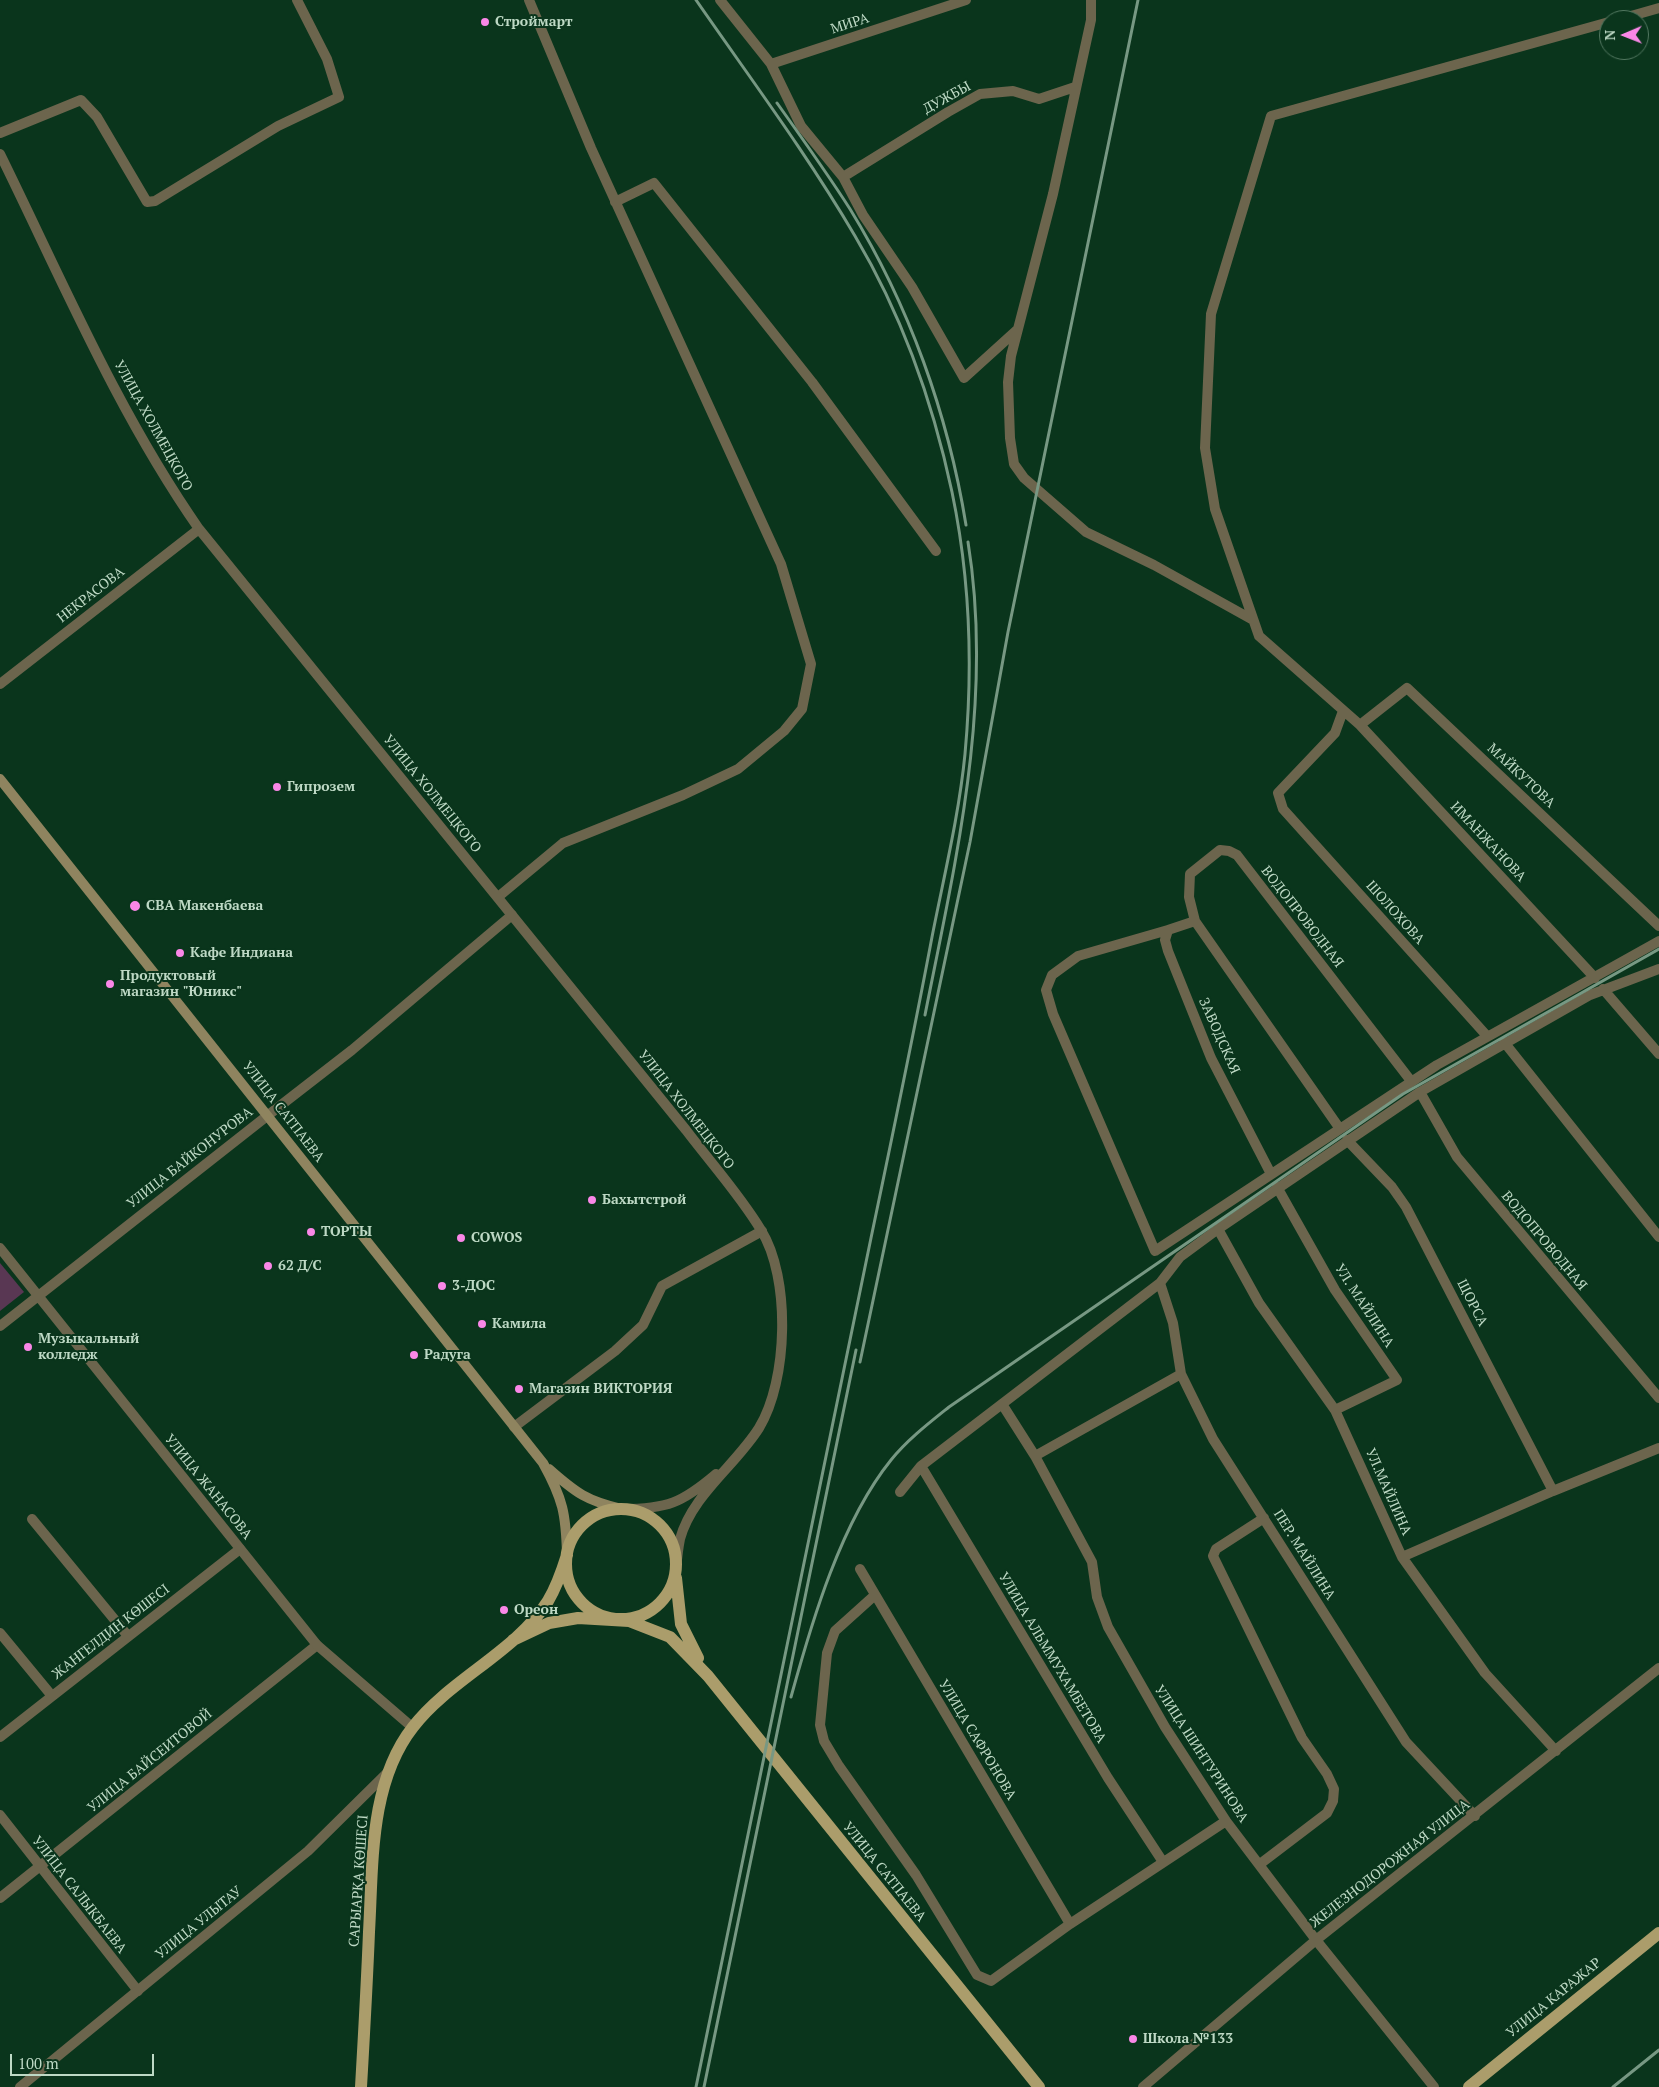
<!DOCTYPE html>
<html>
<head>
<meta charset="utf-8">
<style>
	body { margin:0 }
	#map { position:relative; width:1659px; height:2087px; overflow:hidden; background:#0a351c; font-family:"PT Serif",serif }
	canvas { display:block }
	.north { position:absolute; left:1599px; top:10px; width:50px; height:50px; box-sizing:border-box; background:#0a351c; border:1px solid #527760; border-radius:50%; rotate:269deg; font-size:14px; font-weight:700; line-height:20px; text-align:center; color:#bed9c5 }
	.north::after { content:''; display:block; margin:auto; width:18px; height:22px; background:#fa87e7; clip-path:polygon(50% 0,100% 100%,50% 72%,0 100%) }
	.scale { position:absolute; left:10px; top:2054px; width:144px; height:22px; box-sizing:border-box; border:2px solid #bed9c5; border-top:0; padding-left:6px; font-size:15px; line-height:18px; white-space:nowrap; color:#bed9c5; -webkit-text-stroke:4px #0a351c; paint-order:stroke }
</style>
</head>
<body>
<div id="map">
<canvas width="1659" height="2087"></canvas>
<div class="north">N</div>
<div class="scale">100 m</div>
</div>
<script>
const ctx = document.querySelector('canvas').getContext('2d');
ctx.lineJoin = 'round';
function paint(path, color) { ctx.fillStyle = color; ctx.fill(path, 'evenodd'); }
function strokePath(path, color, width, dash) { ctx.strokeStyle = color; ctx.lineWidth = width; ctx.lineCap = dash ? 'butt' : 'round'; ctx.setLineDash(dash || []); ctx.stroke(path); }
function write(font, color, halo, rows, align = 'center') {
  ctx.font = font + ' "PT Serif",serif'; ctx.lineWidth = 4; ctx.setLineDash([]); ctx.textBaseline = 'middle'; ctx.strokeStyle = halo; ctx.fillStyle = color; for (const [text, x, y, turn = 0] of rows) {
    ctx.save(); ctx.translate(x, y); ctx.rotate((+turn || 0) * Math.PI / 180); ctx.textAlign = isNaN(turn) ? turn : align; if (halo) ctx.strokeText(text, 0, 0); ctx.fillText(text, 0, 0); ctx.restore();
  }
}
const green = new Path2D(`
	M0,1263l24,29 -24,19z`);
const minor = new Path2D(`
	M720,0l51,64 30,62 42,51 20,38 49,72 52,91 53,-48
	M1091,0v20l-38,174 -42,162 -3,26 2,56 4,26 10,14 62,54 68,33 99,55
	M1617,20l42,-12
	M771,64l195,-64
	M0,133l81,-33 16,17 50,85 8,-1 123,-75 61,-29 -12,-38 -30,-59
	M843,177l105,-65 32,-18 33,-3 26,8 36,-12
	M615,202l39,-19 158,199 124,169
	M1343,711l-8,22 -57,60 5,16 204,227
	M1360,725l47,-37 252,238
	M498,897l65,-54 120,-48 55,-26 46,-38 18,-22 9,-45 -30,-100 -190,-416 -62,-148
	M1195,921l-27,9 -3,10 3,11 43,107 60,116
	M1168,930l-90,26 -26,19 -6,15 7,24 102,237 282,-186 222,-124
	M1595,978l-235,-253 -101,-89 -44,-127 -10,-61 6,-134 60,-198 338,-94
	M1603,989l56,65
	M1504,1042l155,195
	M1420,1092l37,65 202,241
	M267,1116l85,-66 160,-135
	M1340,1129l-145,-208 -6,-24 1,-23 30,-24 9,1 8,4 174,226
	M1347,1140l45,47 14,20 147,284
	M1277,1187l58,103 62,90 -62,30
	M1218,1229l41,74 76,107 67,147 83,116 71,78
	M1160,1283l13,40 8,51 32,65 193,303 69,74
	M1002,1404l33,52 57,106 5,35 11,30 57,100 61,94 90,119 118,147
	M514,1427l101,-76 28,-26 19,-39 100,-55
	M1035,1456l146,-82
	M921,1466l187,312 55,84
	M900,1492l21,-26 239,-183 20,-26 38,-28 202,-137 170,-97 69,-26
	M32,1519l96,117
	M1402,1557l151,-66 106,-43
	M860,1569l210,355
	M875,1595l-40,36 -8,22 -7,72 4,16 15,25 77,109 61,100 14,6 79,-57 156,-103
	M0,1633l52,63
	M0,1737l240,-188
	M0,1815l138,176
	M1260,1864l67,-51 6,-12 1,-12 -7,-15 -25,-36 -89,-182 3,-7 48,-31
	M0,1898l317,-253
	M1143,2087l173,-147 343,-272`);
const tertiary = new Path2D(`
	M0,154c62,126 118,259 199,375l487,601c25,33 54,65 75,100 30,48 27,151 -2,198 -24,38 -67,67 -79,111 -2,10 -3,20 -4,30
	M0,684l199,-155
	M0,1248l317,397 95,82
	M0,1326l267,-210
	M622,1509c45,0 60,-6 94,-35
	M20,2087l288,-236 80,-79`);
const secondary = new Path2D(`
	M0,779l543,684c20,36 23,51 24,92
	M549,1469c27,24 38,32 73,40`);
const primary = new Path2D(`
	M566 1564a55 55 0 1 1 110 0a55 55 0 1 1-110 0Z
	M676,1578l5,46 17,34
	M513,1640l36,-17 29,-5 51,3 41,16 38,39 331,411
	M361,2087c3,-52 6,-104 8,-155 4,-68 0,-149 44,-205 37,-48 103,-75 135,-126 9,-15 14,-30 19,-46
	M1469,2087l190,-154`);
const rail = new Path2D(`
	M777,103c25,35 50,70 73,106 59,96 98,205 116,316
	M925,1015c31,-156 69,-313 43,-473
	M860,1362l110,-520 38,-210 130,-632
	M791,1697c21,-76 50,-175 100,-237 16,-20 38,-37 58,-53l454,-313 256,-145
	M696,2087c58,-283 117,-566 175,-849 21,-100 42,-200 61,-301 12,-61 27,-122 33,-183 8,-87 5,-176 -13,-262 -19,-89 -50,-177 -97,-256 -48,-82 -105,-158 -159,-236
	M704,2087l152,-737
	M1613,2087l46,-37`);
const markers = [
	[485,22,5,"#fa87e7"],
	[277,787,5,"#fa87e7"],
	[135,906,6,"#fa87e7"],
	[180,953,5,"#fa87e7"],
	[110,984,5,"#fa87e7"],
	[592,1200,5,"#fa87e7"],
	[311,1232,5,"#fa87e7"],
	[461,1238,5,"#fa87e7"],
	[268,1266,5,"#fa87e7"],
	[442,1286,5,"#fa87e7"],
	[482,1324,5,"#fa87e7"],
	[28,1347,5,"#fa87e7"],
	[414,1355,5,"#fa87e7"],
	[519,1389,5,"#fa87e7"],
	[504,1610,5,"#fa87e7"],
	[1133,2039,5,"#fa87e7"]
];
const poiNames = [
	["Строймарт",495,22],
	["Гипрозем",287,787],
	["СВА Макенбаева",146,906],
	["Кафе Индиана",190,953],
	["Продуктовый",120,976],
	["магазин \"Юникс\"",120,992],
	["Бахытстрой",602,1200],
	["ТОРТЫ",321,1232],
	["COWOS",471,1238],
	["62 Д/С",278,1266],
	["3-ДОС",452,1286],
	["Камила",492,1324],
	["Музыкальный",38,1339],
	["колледж",38,1355],
	["Радуга",424,1355],
	["Магазин ВИКТОРИЯ",529,1389],
	["Ореон",514,1610],
	["Школа №133",1143,2039]
];
const streetNames = [
	["МИРА",850,24,-18],
	["ДУЖБЫ",947,98,-29],
	["УЛИЦА ХОЛМЕЦКОГО",153,426,61],
	["НЕКРАСОВА",91,595,-38],
	["МАЙКУТОВА",1521,776,43],
	["УЛИЦА ХОЛМЕЦКОГО",432,794,51],
	["ИМАНЖАНОВА",1488,842,47],
	["ШОЛОХОВА",1395,913,48],
	["ВОДОПРОВОДНАЯ",1302,917,52],
	["ЗАВОДСКАЯ",1219,1036,66],
	["УЛИЦА ХОЛМЕЦКОГО",686,1110,52],
	["УЛИЦА САТПАЕВА",283,1112,52],
	["УЛИЦА БАЙКОНУРОВА",190,1158,-38],
	["ВОДОПРОВОДНАЯ",1544,1241,50],
	["ЩОРСА",1472,1303,63],
	["УЛ. МАЙЛИНА",1364,1306,57],
	["УЛИЦА ЖАНАСОВА",208,1487,51],
	["УЛ.МАЙЛИНА",1388,1492,66],
	["ПЕР. МАЙЛИНА",1304,1555,58],
	["ЖАНГЕЛДИН КӨШЕСІ",111,1632,-38],
	["УЛИЦА АЛЬММУХАМБЕТОВА",1052,1658,59],
	["УЛИЦА САФРОНОВА",977,1740,59],
	["УЛИЦА ШИНТУРИНОВА",1201,1754,57],
	["УЛИЦА БАЙСЕИТОВОЙ",150,1761,-39],
	["ЖЕЛЕЗНОДОРОЖНАЯ УЛИЦА",1390,1864,-38],
	["УЛИЦА САТПАЕВА",884,1872,51],
	["САРЫАРҚА КӨШЕСІ",359,1881,-86],
	["УЛИЦА САЛЫКБАЕВА",79,1895,52],
	["УЛИЦА УЛЫТАУ",199,1923,-39],
	["УЛИЦА КАРАЖАР",1554,1998,-39]
];
paint(green, '#593753');
strokePath(minor, '#6c654d', 10);
strokePath(tertiary, '#6c654d', 10);
strokePath(secondary, '#8f845f', 10);
strokePath(primary, '#ab9d6b', 12);
strokePath(rail, '#779883', 3);
for (const [x, y, r, color] of markers) { const dot = new Path2D(); dot.arc(x, y, r, 0, 2 * Math.PI); ctx.fillStyle = color; ctx.fill(dot); strokePath(dot, '#0a351c', 2); }
write('bold 14px', '#bed9c5', '#0a351c', poiNames, 'left');
write('14px', '#bed9c5', '#0a351c', streetNames);
</script>
</body>
</html>
